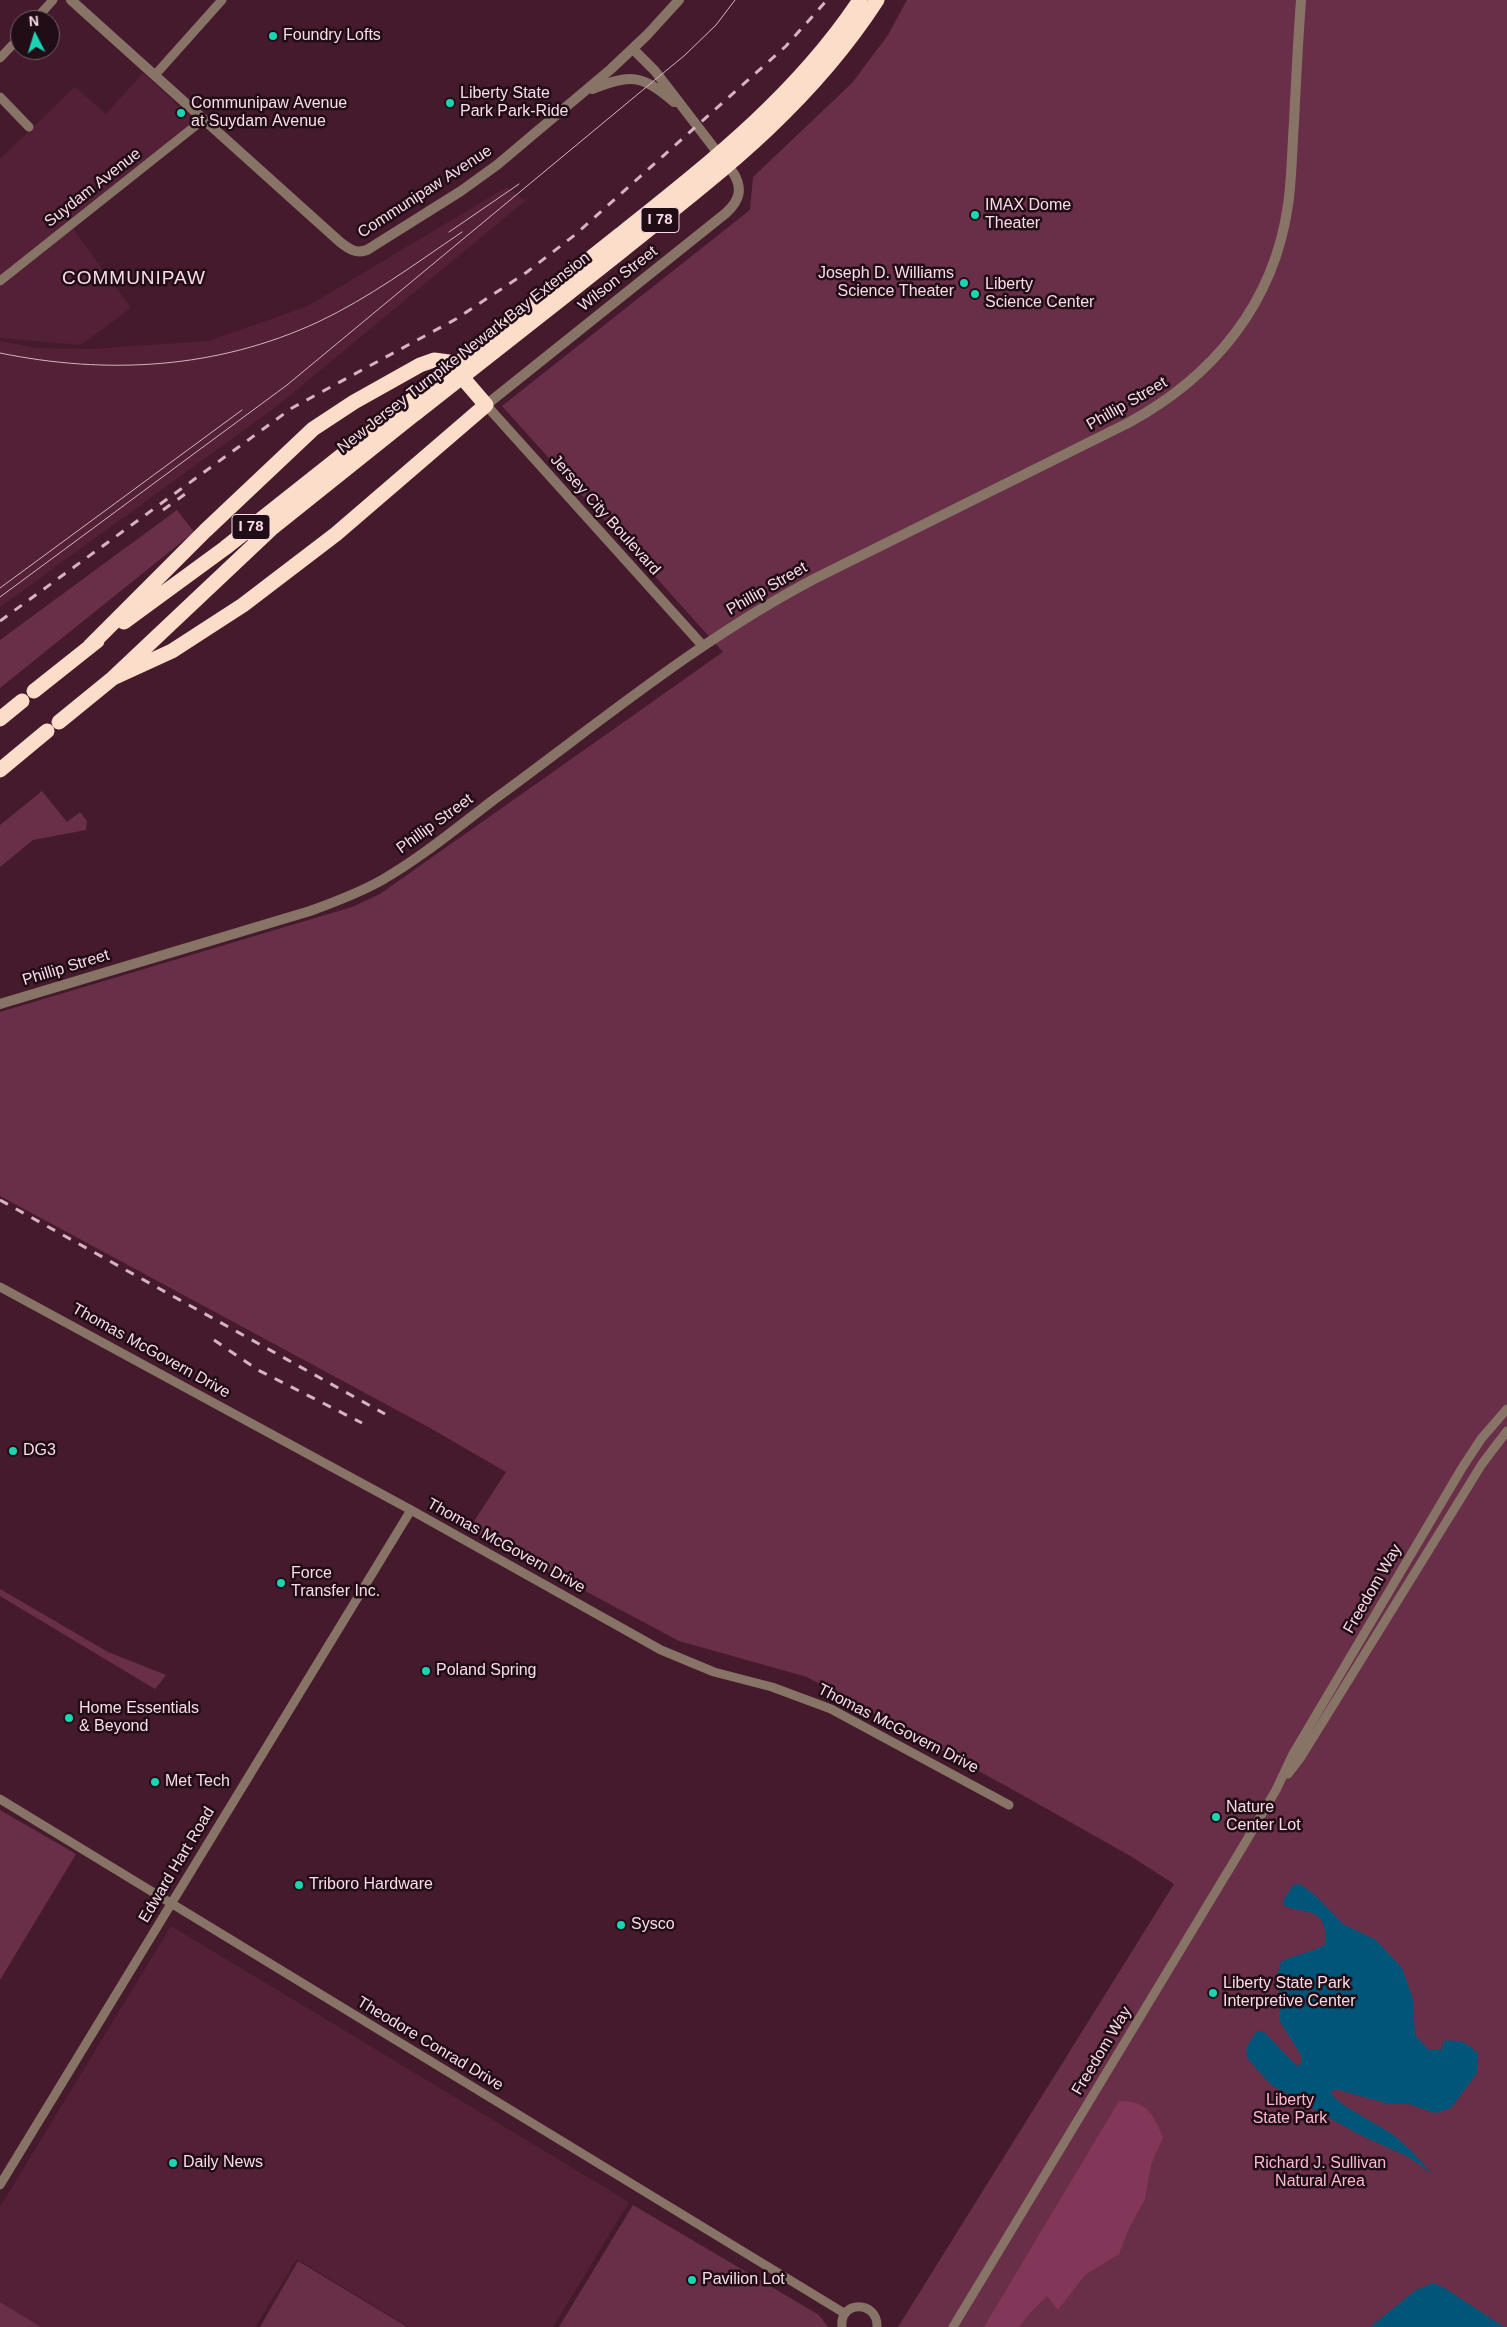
<!DOCTYPE html>
<html>
<head>
<meta charset="utf-8">
<style>
	body { margin:0 }
	#map { position:relative; width:1507px; height:2327px; overflow:hidden; background:#461a2d; font-family:Helvetica,sans-serif }
	canvas { display:block }
	.north { position:absolute; left:10px; top:10px; width:50px; height:50px; box-sizing:border-box; background:#200d15; border:1px solid #775f69; border-radius:50%; rotate:355deg; font-size:14px; font-weight:700; line-height:20px; text-align:center; color:#fadbe6 }
	.north::after { content:''; display:block; margin:auto; width:18px; height:22px; background:#19d5b2; clip-path:polygon(50% 0,100% 100%,50% 72%,0 100%) }
</style>
</head>
<body>
<div id="map">
<canvas width="1507" height="2327"></canvas>
<div class="north">N</div>
</div>
<script>
const ctx = document.querySelector('canvas').getContext('2d');
ctx.lineJoin = 'round';
function paint(path, color) { ctx.fillStyle = color; ctx.fill(path, 'evenodd'); }
function strokePath(path, color, width, dash) { ctx.strokeStyle = color; ctx.lineWidth = width; ctx.lineCap = dash ? 'butt' : 'round'; ctx.setLineDash(dash || []); ctx.stroke(path); }
function write(font, color, halo, rows, align = 'center') {
  ctx.font = font + ' Helvetica,sans-serif'; ctx.lineWidth = 5; ctx.setLineDash([]); ctx.textBaseline = 'middle'; ctx.strokeStyle = halo; ctx.fillStyle = color; for (const [text, x, y, turn = 0] of rows) {
    ctx.save(); ctx.translate(x, y); ctx.rotate((+turn || 0) * Math.PI / 180); ctx.textAlign = isNaN(turn) ? turn : align; if (halo) ctx.strokeText(text, 0, 0); ctx.fillText(text, 0, 0); ctx.restore();
  }
}
const built = new Path2D(`
	M143,73l53,49 -126,103 61,83 -50,37 -81,-7v-179l75,-72 31,27z
	M507,187l18,14 -248,205 -277,201v-266l36,7 56,1 117,-8 99,-35z
	M171,1926l458,276 -76,125h-144l-112,-68 -42,68h-215l-40,-24v-96z`);
const green = new Path2D(`
	M907,0h600v2327h-609l276,-443 -42,-27 -115,-65 -210,-115 -128,-36 -210,-112 37,-57 -76,-44 -430,-232v-184l352,-105 28,-13 343,-242 -221,-246 248,-196 3,-33 99,-94 36,-48z
	M177,510l17,22 -194,156v-48z
	M42,791l25,31 13,-10 7,9 -1,9 -53,10 -33,27v-42z
	M0,1589l108,63 58,23 -11,14 -155,-93z
	M0,1810l76,44 -76,126z
	M633,2205l186,110 9,12h-269z
	M298,2261l101,61 8,5h-147z
	M0,2302l41,25h-41z`);
const forest = new Path2D(`
	M1119,2101c29,0 33,12 44,36l-12,28 -6,34 -17,31 -9,24 -34,21 -27,35 -11,-14 -17,17 -11,14h-35z`);
const water = new Path2D(`
	M1300,1884l15,11 28,29 33,16 26,28 11,31 2,36 14,15h12l3,-9c16,-2 24,2 34,13l-1,19 -26,35 -16,5 -26,-9h-20l-54,-15 -4,4c7,13 51,32 66,45 13,10 24,24 35,36l-23,-17 -49,-22 -89,-50 -24,-27 -1,-10 10,-16 7,-1 34,35 5,-3v-6l-22,-35 -2,-50 3,-10c14,-8 30,-9 45,-18 1,-34 -15,-31 -41,-37l-2,-6 10,-16z
	M1433,2283l10,4 61,40h-134l46,-37z`);
const minor = new Path2D(`
	M35,20l18,-20
	M0,58l20,-21
	M155,75l67,-75
	M0,97l29,30
	M0,281l204,-162
	M0,1287l411,223 250,140 53,22 58,15 59,22 178,96
	M1288,1774l13,-17 181,-293 25,-33
	M0,1799l844,514
	M0,2185l411,-675
	M842,2327c-3,-27 36,-27 35,0
	M953,2327l292,-484 31,-53 17,-36 169,-286 19,-29 26,-30`);
const tertiary = new Path2D(`
	M71,0l269,242c9,7 16,12 27,8l94,-59 36,-26 114,-96 36,-34 32,-35
	M633,49l22,22 79,103c9,16 5,27 -8,39l-240,192 217,241
	M592,89c39,-15 49,-15 82,13
	M0,1004l310,-93c25,-9 49,-18 72,-31 40,-23 77,-54 114,-82 104,-76 205,-160 320,-220l312,-155c85,-46 146,-119 160,-218 4,-27 4,-56 6,-83 2,-41 4,-81 7,-122`);
const motorway = new Path2D(`
	M124,622l101,-74 183,-145
	M90,646l115,-115 108,-102 41,-27 66,-37 14,-5 15,2 37,43 -150,129 -93,71 -71,46 -59,27
	M34,691l63,-50
	M0,719l22,-18
	M59,722l54,-44 158,-149 145,-116
	M0,770l47,-39`);
const tram = new Path2D(`
	M449,232l70,-48
	M0,353c107,22 217,16 318,-31 51,-24 97,-58 144,-90
	M0,588l242,-178
	M0,597l287,-212 398,-330 31,-30 19,-25`);
const rail = new Path2D(`
	M163,510l29,-21
	M0,621l292,-213 164,-89 71,-47 49,-38 210,-188 41,-46
	M0,1200l385,214
	M214,1340l44,30 104,53`);
const motorwayBridge = new Path2D(`
	M408,403c71,-57 142,-113 213,-169 89,-71 176,-139 239,-234
	M416,413c70,-55 139,-109 208,-164 97,-77 185,-144 253,-249`);
const markers = [
	[273,36,5,"#19d5b2"],
	[450,103,5,"#19d5b2"],
	[181,113,5,"#19d5b2"],
	[975,215,5,"#19d5b2"],
	[964,283,5,"#19d5b2"],
	[975,294,5,"#19d5b2"],
	[13,1451,5,"#19d5b2"],
	[281,1583,5,"#19d5b2"],
	[426,1671,5,"#19d5b2"],
	[69,1718,5,"#19d5b2"],
	[155,1782,5,"#19d5b2"],
	[1216,1817,5,"#19d5b2"],
	[299,1885,5,"#19d5b2"],
	[621,1925,5,"#19d5b2"],
	[1213,1993,5,"#19d5b2"],
	[173,2163,5,"#19d5b2"],
	[692,2280,5,"#19d5b2"]
];
const shields = [
	[660,220,38],
	[251,527,38]
];
const shieldNames = [
	["I 78",660,220],
	["I 78",251,527]
];
const poiNames = [
	["Foundry Lofts",283,36],
	["Liberty State",460,94],
	["Park Park-Ride",460,112],
	["Communipaw Avenue",191,104],
	["at Suydam Avenue",191,122],
	["IMAX Dome",985,206],
	["Theater",985,224],
	["Joseph D. Williams",954,274,"right"],
	["Science Theater",954,292,"right"],
	["Liberty",985,285],
	["Science Center",985,303],
	["DG3",23,1451],
	["Force",291,1574],
	["Transfer Inc.",291,1592],
	["Poland Spring",436,1671],
	["Home Essentials",79,1709],
	["& Beyond",79,1727],
	["Met Tech",165,1782],
	["Nature",1226,1808],
	["Center Lot",1226,1826],
	["Triboro Hardware",309,1885],
	["Sysco",631,1925],
	["Liberty State Park",1223,1984],
	["Interpretive Center",1223,2002],
	["Daily News",183,2163],
	["Pavilion Lot",702,2280]
];
const streetNames = [
	["Suydam Avenue",93,188,-38],
	["Communipaw Avenue",425,192,-33],
	["Wilson Street",618,279,-38],
	["New Jersey Turnpike Newark Bay Extension",464,353,-38],
	["Phillip Street",1127,404,-30],
	["Jersey City Boulevard",605,515,48],
	["Phillip Street",767,589,-30],
	["Phillip Street",435,824,-36],
	["Phillip Street",66,968,-17],
	["Thomas McGovern Drive",151,1351,29],
	["Thomas McGovern Drive",506,1546,29],
	["Freedom Way",1373,1589,-60],
	["Thomas McGovern Drive",898,1729,27],
	["Edward Hart Road",177,1865,-59],
	["Theodore Conrad Drive",430,2044,31],
	["Freedom Way",1102,2051,-59]
];
const parkNames = [
	["Liberty",1290,2101],
	["State Park",1290,2119],
	["Richard J. Sullivan",1320,2164],
	["Natural Area",1320,2182]
];
const quarterNames = [
	["COMMUNIPAW",134,279]
];
paint(built, '#532037');
paint(green, '#692f48');
paint(forest, '#833758');
paint(water, '#015578');
strokePath(minor, '#887466', 9);
strokePath(tertiary, '#887466', 10);
strokePath(motorway, '#fcddca', 15);
strokePath(tram, '#d5b3c0', 1);
strokePath(rail, '#d5b3c0', 3, [9, 9]);
strokePath(motorwayBridge, '#fcddca', 15);
for (const [x, y, r, color] of markers) { const dot = new Path2D(); dot.arc(x, y, r, 0, 2 * Math.PI); ctx.fillStyle = color; ctx.fill(dot); strokePath(dot, '#200d15', 2); }
for (const [x, y, w] of shields) { const box = new Path2D(); box.roundRect(x - w / 2, y - 12.5, w, 25, 4); ctx.fillStyle = '#200d15'; ctx.fill(box); strokePath(box, '#fadbe6', 1); }
write('bold 15px', '#fadbe6', null, shieldNames);
write('16px', '#fadbe6', '#200d15', poiNames, 'left');
write('16px', '#fadbe6', '#200d15', streetNames);
write('16px', '#fdb8d2', '#200d15', parkNames);
ctx.letterSpacing = '1px';
write('19px', '#fadbe6', '#200d15', quarterNames);
ctx.letterSpacing = '0px';
</script>
</body>
</html>
